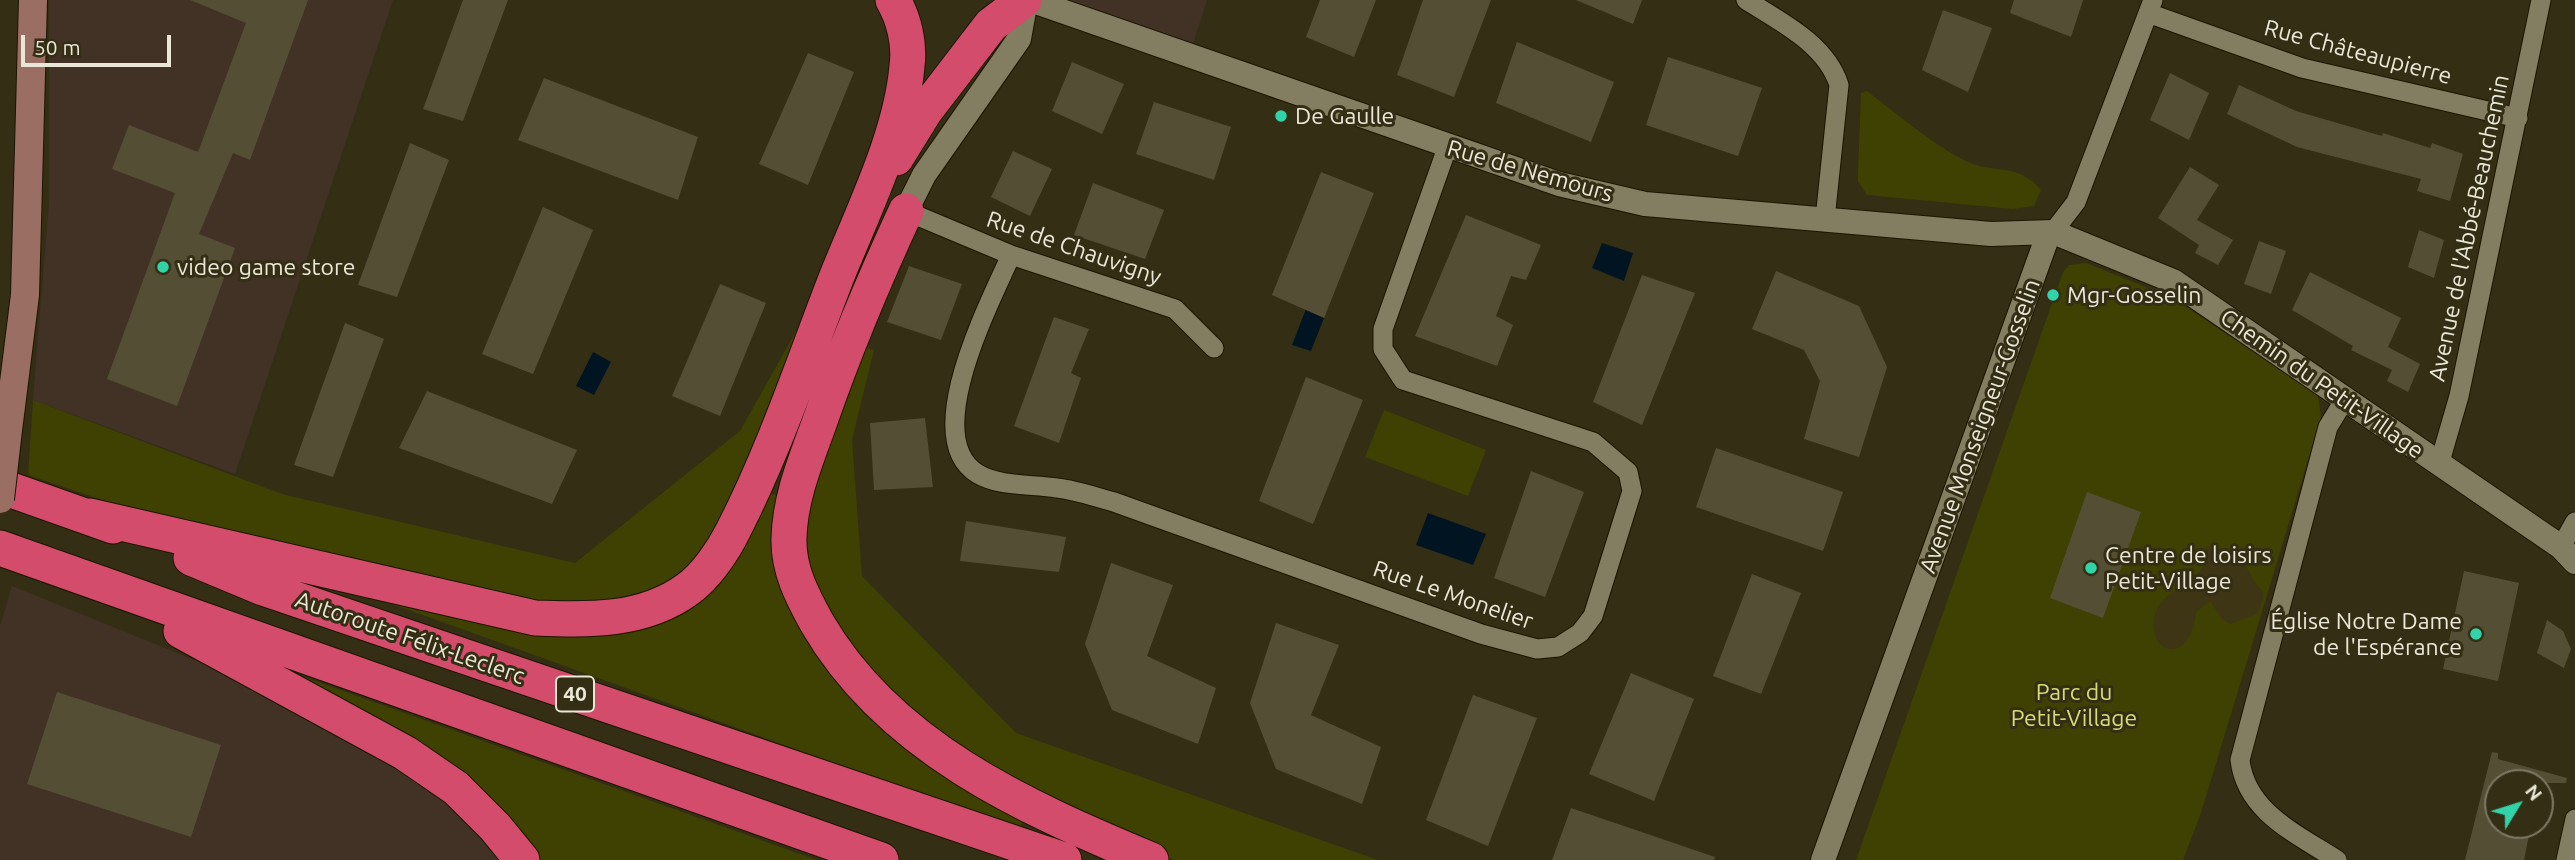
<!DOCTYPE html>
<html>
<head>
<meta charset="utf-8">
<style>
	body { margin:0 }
	#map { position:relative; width:2575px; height:860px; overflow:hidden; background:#342e15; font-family:Ubuntu,sans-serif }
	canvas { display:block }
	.north { position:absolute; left:2484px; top:769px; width:70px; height:70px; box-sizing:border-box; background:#342e15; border:2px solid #7d7863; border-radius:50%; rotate:52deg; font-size:19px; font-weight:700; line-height:28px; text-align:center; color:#eae7d8 }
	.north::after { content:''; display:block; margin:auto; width:24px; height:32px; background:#31d4a9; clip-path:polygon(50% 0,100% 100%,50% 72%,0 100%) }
	.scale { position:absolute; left:21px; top:35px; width:150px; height:32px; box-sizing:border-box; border:4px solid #eae7d8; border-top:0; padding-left:9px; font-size:21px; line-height:24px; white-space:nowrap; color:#eae7d8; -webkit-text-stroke:5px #342e15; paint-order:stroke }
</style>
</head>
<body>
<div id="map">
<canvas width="2575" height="860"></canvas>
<div class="north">N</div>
<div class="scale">50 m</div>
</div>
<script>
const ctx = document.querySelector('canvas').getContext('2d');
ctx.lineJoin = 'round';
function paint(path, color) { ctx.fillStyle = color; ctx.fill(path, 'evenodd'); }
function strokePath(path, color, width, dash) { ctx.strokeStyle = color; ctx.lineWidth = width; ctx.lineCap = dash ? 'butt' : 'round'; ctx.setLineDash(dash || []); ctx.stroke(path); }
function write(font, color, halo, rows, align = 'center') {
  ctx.font = font + ' Ubuntu,sans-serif'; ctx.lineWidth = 6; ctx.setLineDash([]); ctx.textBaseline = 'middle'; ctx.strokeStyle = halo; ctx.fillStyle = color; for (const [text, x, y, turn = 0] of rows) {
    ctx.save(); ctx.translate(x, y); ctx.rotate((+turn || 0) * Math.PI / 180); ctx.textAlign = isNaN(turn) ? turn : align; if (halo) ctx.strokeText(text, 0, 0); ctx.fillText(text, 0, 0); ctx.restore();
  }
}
const commercial = new Path2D(`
	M49,0h344l-158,474 -202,-74 16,-197z
	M1030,0h177l-18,56z
	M12,586l301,122 103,58 95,94h-511v-234z`);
const green = new Path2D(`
	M1867,91c26,20 71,57 99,70 28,14 50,0 75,29l-7,16 -21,3 -146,-14 -9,-14v-10l3,-78z
	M2086,263l87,35 145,98 3,21 -120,396 -18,47h-327l207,-588 6,-7z
	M804,317l-38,113 -65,136 -44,31 -88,16 -323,-65 -218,-73 5,-75 249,94 293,69 165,-132z
	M857,345l17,5 -22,90 10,136 154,157 362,127h-204l-82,-35 -103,-59 -98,-68 -45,-49 -43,-82v-44z
	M1384,410l102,40 -18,46 -103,-39z
	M764,491l14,5 -6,30 3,24 29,77 223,188 -9,14 -623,-224 2,-10 232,32z
	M301,676l516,184h-281l-240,-173z`);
const sand = new Path2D(`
	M2214,545l1,15c18,-5 28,-1 36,15 9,20 19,11 6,39l-27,10 -8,-5 -12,-18 -14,11c-5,51 -45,45 -42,9 3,-37 57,-34 52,-74z`);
const water = new Path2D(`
	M1602,243l31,10 -9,28 -32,-13z
	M1306,309l18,9 -13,33 -19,-6z
	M593,352l18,10 -17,33 -18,-9z
	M1428,513l58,21 -13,31 -57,-20z`);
const building = new Path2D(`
	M190,0h118l-58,160 -17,-7 -34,81 36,14 -58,158 -70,-27 68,-186 -63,-24 17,-44 69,27 48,-129z
	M463,0h45l-45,121 -40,-12z
	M1320,0h56l-22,57 -48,-20z
	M1423,0h68l-37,97 -57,-22z
	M1576,0h66l-9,24z
	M2014,0h69l-12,37 -61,-24z
	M1943,10l49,18 -24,64 -46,-22z
	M1517,42l97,40 -23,60 -95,-39z
	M808,53l46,19 -46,113 -49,-21z
	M1668,57l94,31 -24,68 -92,-31z
	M1072,62l52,22 -22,50 -50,-23z
	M2170,73l39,20 -20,47 -39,-20z
	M544,78l154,59 -20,63 -160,-60z
	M2239,85l57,26 86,25 1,-3 47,15 2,-5 31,11 -13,47 -33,-10 4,-12 -124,-32 -70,-33z
	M1154,102l77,25 -17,53 -78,-26z
	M410,143l39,17 -52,137 -39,-12z
	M1013,151l39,18 -22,47 -39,-19z
	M2190,167l29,18 -22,35 36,20 -15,25 -23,-12 4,-8 -41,-27z
	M1321,172l53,21 -50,125 -52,-23z
	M1093,183l71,27 -19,49 -71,-24z
	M543,207l50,23 -60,144 -51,-20z
	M1466,215l75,30 -15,35 -15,-4 -15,40 17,9 -16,41 -82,-30z
	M2419,230l25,10 -10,38 -26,-11z
	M2259,241l27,10 -15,43 -27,-10z
	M909,266l53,18 -21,56 -54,-18z
	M1776,271l83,35 28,61 -28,90 -55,-18 16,-58 -16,-31 -52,-21z
	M2310,272l91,46 -13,29 32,17 -12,28 -21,-11 5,-11 -41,-20 2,-4 -61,-36z
	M1642,275l53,18 -53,132 -49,-23z
	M720,284l46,19 -46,113 -48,-20z
	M1054,317l35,12 -18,44 10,5 -22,65 -45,-17z
	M345,323l39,16 -51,138 -39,-12z
	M1306,377l57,23 -50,124 -54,-23z
	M427,391l150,59 -25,54 -153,-56z
	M925,418l8,69 -59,3 -4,-67z
	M1716,448l127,44 -20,59 -127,-44z
	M1531,471l53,21 -39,105 -51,-19z
	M2087,492l54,20 -38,106 -53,-20z
	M966,521l100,16 -7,35 -99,-11z
	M1111,563l62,22 -26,71 69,32 -18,56 -86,-34 -27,-66z
	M2464,571l55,12 -21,98 -55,-12z
	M1752,574l49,19 -40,101 -48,-18z
	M2547,620l16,11 8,18 -7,19 -27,-15z
	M1276,623l63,22 -28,70 70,32 -19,57 -86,-35 -26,-66z
	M1631,673l63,26 -40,102 -65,-27z
	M57,692l164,53 -30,92 -164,-53z
	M1473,695l64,23 -49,128 -62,-26z
	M2492,752l6,1v6l69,19 -1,5h-68v42h33l-7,35h-59z
	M1571,808l144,49 -1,3h-162z`);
const minor = new Path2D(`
	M1746,0c35,22 80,44 93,85l-14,134
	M2148,13l154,55 216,50
	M906,211l105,44 164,54 39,39
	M2053,232l23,-30 77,-202
	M1011,255c-20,46 -93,183 -33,219 22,13 54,10 79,14 19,2 38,9 57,14l367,132 56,15 21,-2 22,-14 13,-17 39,-125 -4,-19 -35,-30 -190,-62 -20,-31v-20l64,-181
	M2439,465l20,-69 82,-396
	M2561,547l14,-25
	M2337,860c-40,-26 -91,-48 -97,-100l88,-333 17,-28
	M2566,860l9,-41`);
const tertiary = new Path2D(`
	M1030,0l529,184 86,20 346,30 62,-2 120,49 388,266 14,15
	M906,211l18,-36 95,-136 7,-39
	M1823,860l224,-622 6,-6`);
const secondary = new Path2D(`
	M8,430l17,-135 8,-295`);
const motorway = new Path2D(`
	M896,158l29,-47 66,-86 33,-25
	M906,211c-32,69 -61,138 -86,210 -14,39 -30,76 -31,117 -1,31 13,58 28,85 72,124 207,184 334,237
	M0,486l113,40
	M90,516l445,102c53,2 108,4 153,-29 18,-13 35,-38 45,-58 41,-80 70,-167 102,-250 26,-66 66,-144 72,-215 3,-22 -3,-47 -14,-66
	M0,548l881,312
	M191,558l72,30 801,272
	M181,631l224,122 51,35 39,39 27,33`);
const secondaryBridge = new Path2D(`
	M0,499l8,-69`);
const markers = [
	[1281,116,7,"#31d4a9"],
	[163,267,7,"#31d4a9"],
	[2053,295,7,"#31d4a9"],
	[2091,568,7,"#31d4a9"],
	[2476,634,7,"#31d4a9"]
];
const shields = [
	[575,694,38]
];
const shieldNames = [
	["40",575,694]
];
const streetNames = [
	["Rue Châteaupierre",2358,52,15],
	["Rue de Nemours",1530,171,16],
	["Avenue de l'Abbé-Beauchemin",2469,228,-78],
	["Rue de Chauvigny",1074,248,19],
	["Chemin du Petit-Village",2322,384,35],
	["Avenue Monseigneur-Gosselin",1980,426,-70],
	["Rue Le Monelier",1453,595,19],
	["Autoroute Félix-Leclerc",410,638,19]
];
const poiNames = [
	["De Gaulle",1295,116],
	["video game store",177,267],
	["Mgr-Gosselin",2067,295],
	["Centre de loisirs",2105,555],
	["Petit-Village",2105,581],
	["Église Notre Dame",2462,621,"right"],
	["de l'Espérance",2462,647,"right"]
];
const parkNames = [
	["Parc du",2074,692],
	["Petit-Village",2074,718]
];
paint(commercial, '#423226');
paint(green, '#3e4102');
paint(sand, '#3e3515');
paint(water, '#001521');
paint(building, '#544e34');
strokePath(minor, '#1c1600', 21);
strokePath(tertiary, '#1c1600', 26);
strokePath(secondary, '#1c1600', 30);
strokePath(motorway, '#1c1600', 37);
strokePath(minor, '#837d61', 19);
strokePath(tertiary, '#837d61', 24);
strokePath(secondary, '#9b6e64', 28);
strokePath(motorway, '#d34c6b', 35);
strokePath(secondaryBridge, '#1c1600', 30, []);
strokePath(secondaryBridge, '#9b6e64', 28);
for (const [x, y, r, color] of markers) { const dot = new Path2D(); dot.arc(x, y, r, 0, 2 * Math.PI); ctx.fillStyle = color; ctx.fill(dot); strokePath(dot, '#342e15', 2.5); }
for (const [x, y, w] of shields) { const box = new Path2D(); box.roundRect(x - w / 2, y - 17.5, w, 35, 5); ctx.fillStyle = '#342e15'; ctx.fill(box); strokePath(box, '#eae7d8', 2); }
write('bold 21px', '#eae7d8', null, shieldNames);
write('23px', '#eae7d8', '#342e15', streetNames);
write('23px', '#eae7d8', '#342e15', poiNames, 'left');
write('23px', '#d4dd76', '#342e15', parkNames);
</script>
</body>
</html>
